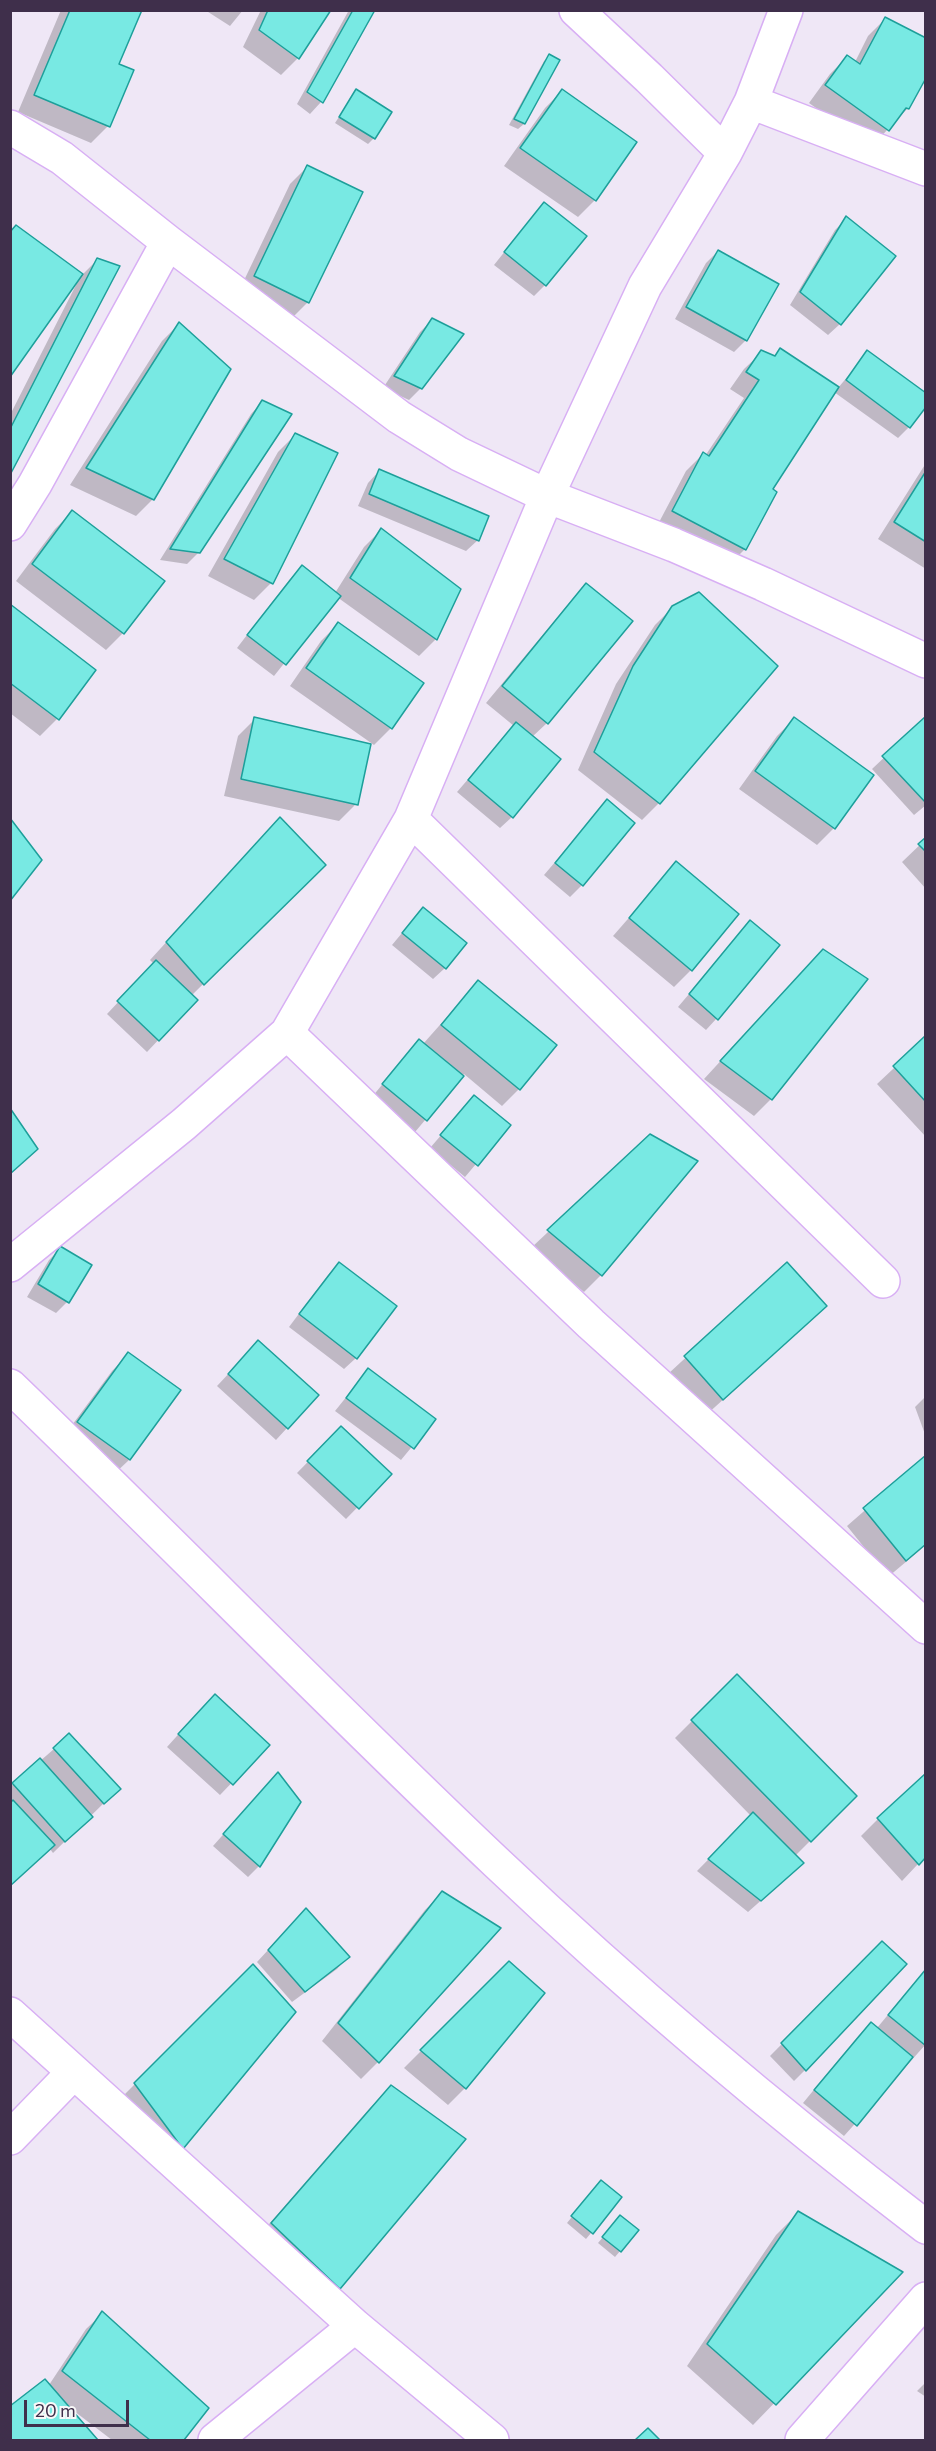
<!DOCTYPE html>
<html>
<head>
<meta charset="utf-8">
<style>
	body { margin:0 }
	#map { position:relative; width:936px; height:2451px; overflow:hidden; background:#efe7f6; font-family:Commissioner,sans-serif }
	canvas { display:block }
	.frame { position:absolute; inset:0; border:12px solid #3f2f4b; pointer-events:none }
	.scale { position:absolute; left:24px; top:2400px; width:105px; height:27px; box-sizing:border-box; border:3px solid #3f2f4b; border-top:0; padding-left:8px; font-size:18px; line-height:21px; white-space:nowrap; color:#3f2f4b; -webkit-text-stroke:4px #f8f8f8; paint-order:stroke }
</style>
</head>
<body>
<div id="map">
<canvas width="936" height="2451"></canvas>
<div class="frame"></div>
<div class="scale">20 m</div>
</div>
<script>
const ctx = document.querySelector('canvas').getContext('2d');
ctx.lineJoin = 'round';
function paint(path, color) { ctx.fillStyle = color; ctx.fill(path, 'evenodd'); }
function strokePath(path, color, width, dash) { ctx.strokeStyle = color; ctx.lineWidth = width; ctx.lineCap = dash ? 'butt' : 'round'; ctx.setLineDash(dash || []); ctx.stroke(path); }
const shadow = new Path2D(`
	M61,10h79l-23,54 -9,62 -17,17 -73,-31z
	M205,10h38l-13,16z
	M261,10h68l-31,48 -17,17 -38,-28z
	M349,10h24l-52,92 -11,12 -13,-10z
	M885,19l23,89 -37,39 -62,-44 21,-29 17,-17 8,5 13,-26z
	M550,56l8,5 -34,63 -6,5 -9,-4 35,-64z
	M356,91l18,47 -6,6 -33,-21z
	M562,91l33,109 -17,17 -74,-51 41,-58z
	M307,167l1,135 -17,17 -53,-26 52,-109z
	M533,216l12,69 -11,11 -40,-31z
	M847,218l-7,106 -12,11 -38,-30 45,-75z
	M16,227l66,48 15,-15 -87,212v-57l66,-130z
	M718,251l28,89 -12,12 -59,-33 31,-56z
	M432,320l-11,68 -12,12 -26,-12 37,-56z
	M179,324l-26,175 -17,17 -66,-31 92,-144z
	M780,350l58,38 30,-36 41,75 -11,11 -64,-46 -63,98 -26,59 -17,17 -72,-38 30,-57 17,-17 2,2 39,-58 -14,-9 14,-20 18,-17 11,5z
	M262,402l-63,150 -12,12 -27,-4 91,-146z
	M295,435l41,18 -65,130 -17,17 -46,-24 70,-124z
	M926,463v106l-48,-30z
	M379,471l99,69 -12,11 -108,-45 10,-23z
	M72,512l51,121 -17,17 -90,-69 39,-52z
	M381,530l55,109 -17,17 -82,-59 -63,79 -37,-28 53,-69 12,-12 33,26 29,-46z
	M587,585l-40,138 -15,14 -20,80 -12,11 -43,-36 57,-66 -28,-23 84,-101z
	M10,606l47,113 -17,17 -30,-23z
	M673,607l-14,196 -17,17 -64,-50 38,-86 39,-59z
	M338,624l84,59 -31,45 -17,17 -84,-59 31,-45z
	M926,718v87l-12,10 -42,-46z
	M255,719l101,85 -17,17 -115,-25 14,-60z
	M794,719l78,57 -38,52 -17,17 -78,-56 38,-53z
	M607,801l-25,84 -12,12 -26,-22z
	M263,836l61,29 -133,131 5,4 -49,52 -40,-38 47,-50 -4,-4z
	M926,839v50l-24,-27z
	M676,864l15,106 -17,17 -61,-51z
	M412,921l33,47 -12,11 -41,-34z
	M750,922l-33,96 -11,12 -28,-23z
	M806,968l-35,131 -17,17 -50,-37z
	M478,982l41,107 -17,17 -38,-32 -49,58 -43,-35 36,-44 15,-9z
	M926,1038v99l-49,-53z
	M474,1097l35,28 -44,52 -35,-29z
	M650,1136l-49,139 -17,17 -53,-44z
	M61,1248l6,54 -11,11 -29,-16 22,-37z
	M339,1263l17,95 -12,11 -55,-42 39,-52z
	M787,1264l21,59 -103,93 -37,-42z
	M129,1354l50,36 -50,70 -17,16 -51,-36 51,-69z
	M247,1354l40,74 -11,12 -59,-54z
	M368,1370l66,50 -33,40 -66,-49z
	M926,1396v41l-11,-30z
	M341,1428l49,46 -44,45 -49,-46z
	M926,1457v88l-38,32 -41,-51z
	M737,1676l118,120 -60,60 -5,19 -42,37 -51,-41 54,-55 -76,-78z
	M203,1707l65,38 -48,50 -53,-48z
	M54,1749l53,51 -54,53 -3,-4 -40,37v-99z
	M277,1774l-18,92 -11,11 -35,-31z
	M878,1819l40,45 -16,17 -41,-45z
	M442,1893l-64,169 -17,17 -39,-38 103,-131z
	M294,1922l54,35 -11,12 -45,33 -35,-40z
	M882,1943l-77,127 -11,11 -24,-25z
	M509,1963l34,30 -78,95 -17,17 -44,-37z
	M253,1966l-71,182 -64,-47z
	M926,1969v75l-82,92 -41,-33 56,-68 12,-11 6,4z
	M391,2087l-52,200 -22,22 -67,-63 119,-137z
	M596,2187l24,11 -34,41 -19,-16z
	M798,2213l103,59 -148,153 -66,-59 89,-131z
	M615,2223l22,8 -22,26 -17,-14z
	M103,2313l104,95 -25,32h-70l-42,-32 26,32h-86v-32l39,-23 37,-56z
	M926,2382v15l-9,-6z`);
const building = new Path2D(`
	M70,10h72l-23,54 15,6 -24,57 -76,-32z
	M268,10h63l-32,49 -40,-29z
	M353,10h22l-52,93 -16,-11z
	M885,17l41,21v40l-17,31 -3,-1 -17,23 -64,-46 22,-30 13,9z
	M549,54l11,6 -35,64 -11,-5z
	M356,89l36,23 -17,27 -36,-22z
	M562,89l75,53 -41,59 -76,-53z
	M307,165l56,27 -54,111 -55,-27z
	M544,202l43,34 -41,50 -42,-34z
	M846,216l50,40 -55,69 -41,-33z
	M16,225l67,49 -73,103v-145z
	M718,250l61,34 -32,57 -61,-34z
	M97,258l23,8 -110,209v-46z
	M432,318l32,16 -42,55 -28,-13z
	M179,322l52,47 -77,131 -68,-32z
	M780,348l59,39 -66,102 4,3 -31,58 -74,-39 31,-59 6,4 50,-76 -13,-8 15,-22 14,6z
	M867,350l59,43v14l-16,21 -64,-48z
	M262,400l30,14 -92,139 -30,-4z
	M295,433l43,20 -65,131 -49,-25z
	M379,469l110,47 -10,25 -110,-47z
	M926,471v71l-32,-20z
	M72,510l93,71 -41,53 -92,-70z
	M381,528l80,61 -24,51 -87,-62z
	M302,565l39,31 -55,69 -39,-30z
	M586,583l47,38 -85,103 -46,-38z
	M699,592l79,74 -118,138 -66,-52 39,-86 39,-60z
	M10,604l86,66 -37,50 -49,-37z
	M338,622l86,61 -32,46 -86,-61z
	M926,716v87l-44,-47z
	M254,717l117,27 -13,61 -117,-26z
	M794,717l80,58 -39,54 -80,-58z
	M516,722l45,37 -48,59 -45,-38z
	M607,799l28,24 -52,63 -28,-23z
	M280,817l46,48 -122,120 -38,-43z
	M10,818l32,42 -32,41z
	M926,837v15l-8,-8z
	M676,861l63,53 -47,57 -63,-53z
	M423,907l44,36 -21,26 -44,-36z
	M750,920l30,25 -62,75 -29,-26z
	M823,949l45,30 -96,121 -52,-39z
	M156,960l42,40 -39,41 -42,-40z
	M478,980l79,65 -37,45 -79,-65z
	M926,1035v67l-33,-36z
	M419,1039l45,37 -37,45 -45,-37z
	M474,1095l37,30 -33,41 -38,-31z
	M10,1108l28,41 -28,25z
	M650,1134l48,27 -96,115 -55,-46z
	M60,1246l32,19 -23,38 -31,-19z
	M339,1262l58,44 -40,53 -58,-45z
	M787,1262l40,44 -104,94 -39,-44z
	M258,1340l61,55 -31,34 -60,-55z
	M128,1352l53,38 -51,70 -53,-38z
	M368,1368l68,51 -22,30 -68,-51z
	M341,1426l51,48 -33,35 -52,-48z
	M926,1455v89l-20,17 -43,-53z
	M737,1674l120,122 -46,46 -120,-122z
	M215,1694l55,51 -37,40 -55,-51z
	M69,1733l52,56 -17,15 -51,-56z
	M40,1758l53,59 -28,25 -53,-59z
	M278,1772l23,30 -41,65 -37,-33z
	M926,1773v84l-7,8 -42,-47z
	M13,1800l42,45 -45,41v-83z
	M753,1812l51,51 -43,38 -53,-42z
	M442,1891l59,37 -122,135 -41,-40z
	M306,1908l44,49 -45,35 -37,-42z
	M882,1941l25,23 -101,107 -25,-28z
	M509,1961l36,32 -79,96 -46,-39z
	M253,1964l43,48 -113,137 -49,-66z
	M926,1969v77l-38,-31z
	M871,2022l42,35 -56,69 -43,-36z
	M391,2085l75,54 -126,150 -69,-66z
	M601,2180l21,17 -29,37 -22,-18z
	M798,2211l105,61 -127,133 -69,-61z
	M620,2215l19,15 -18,22 -19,-15z
	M102,2311l107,97 -25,32h-34l-88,-69z
	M45,2379l53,61h-88v-34z
	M648,2428l12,12h-25z`);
const minor = new Path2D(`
	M576,10l73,68 76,75
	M751,102l175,67
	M10,127l52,31 106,84 231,175 60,37 88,42 127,49 89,39 163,77
	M10,524l25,-40 133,-242
	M411,819l472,462
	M287,1033l304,291 335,303
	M10,1265l174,-141 103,-91 124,-214 136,-323 98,-210 80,-133 26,-51 35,-92
	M10,1386c164,158 322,321 487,477 136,129 280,250 429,364
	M10,2014l345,312 137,114
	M10,2138l63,-65
	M215,2440l140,-114
	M802,2440l124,-141`);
paint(shadow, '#0003');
paint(building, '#78e9e3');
strokePath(building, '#1d9f9a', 1.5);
strokePath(minor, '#d8aff4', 36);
strokePath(minor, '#fff', 33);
</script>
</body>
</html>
